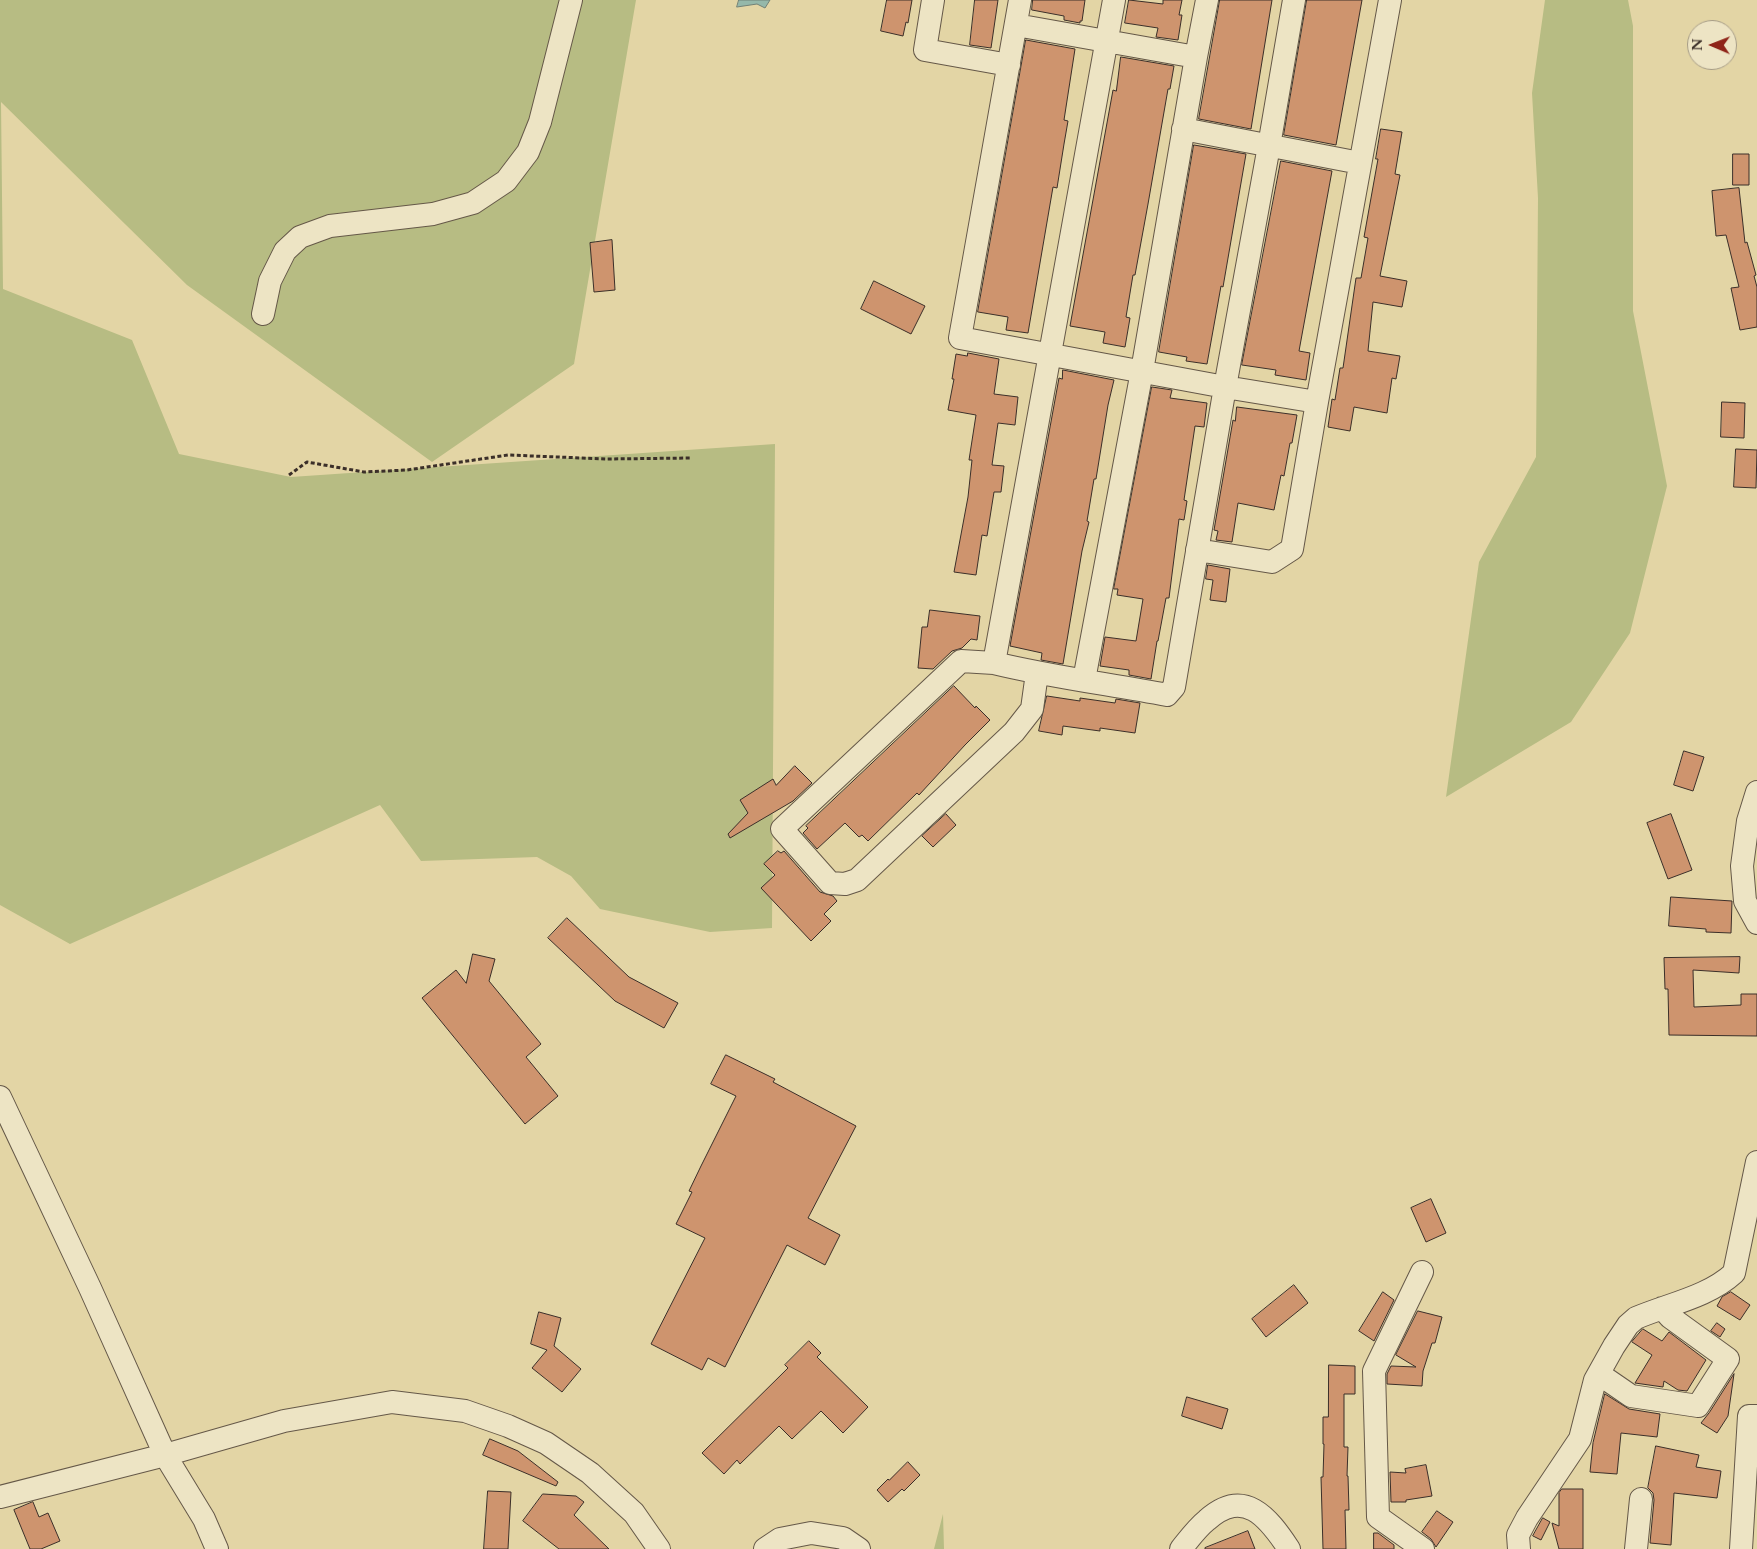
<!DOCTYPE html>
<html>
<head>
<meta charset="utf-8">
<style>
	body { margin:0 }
	#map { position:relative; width:1757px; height:1549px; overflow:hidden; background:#e3d5a5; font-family:Cardo,serif }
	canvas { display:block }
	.north { position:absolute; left:1687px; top:20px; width:50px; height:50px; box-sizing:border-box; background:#ede4c4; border:1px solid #a69c86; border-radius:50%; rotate:271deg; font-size:14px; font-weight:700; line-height:20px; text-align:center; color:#3b2f29 }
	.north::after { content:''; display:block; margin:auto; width:18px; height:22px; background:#8f2418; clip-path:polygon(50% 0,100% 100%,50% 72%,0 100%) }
</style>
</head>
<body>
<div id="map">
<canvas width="1757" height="1549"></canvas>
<div class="north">N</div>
</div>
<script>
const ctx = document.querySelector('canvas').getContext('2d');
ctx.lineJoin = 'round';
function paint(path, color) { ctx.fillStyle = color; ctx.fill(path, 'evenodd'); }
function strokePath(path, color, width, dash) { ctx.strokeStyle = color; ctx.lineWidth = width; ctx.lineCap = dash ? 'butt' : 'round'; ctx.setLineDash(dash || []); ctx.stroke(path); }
const green = new Path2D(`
	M0,0h636l-62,364 -142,98 -245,-177 -186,-183 2,187 129,51 47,114 112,23 484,-33 -3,484 -62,4 -110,-23 -29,-33 -34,-19 -116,4 -41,-56 -310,139 -70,-39z
	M1545,0h83l5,26v285l34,175 -37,147 -59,89 -125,75 33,-235 57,-105 2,-259 -6,-105z
	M943,1514l1,35h-10z`);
const water = new Path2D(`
	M739,0h31l-5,8 -8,-4 -20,3z`);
const building = new Path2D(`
	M887,0h25l-4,23 -2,-1 -3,14 -22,-5z
	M975,0h23l-7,48 -21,-3z
	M1033,0h52l-3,21h-2v2l-16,-3v-4l-32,-6z
	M1129,0l34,4v-4h19l-3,15h3l-4,25 -22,-3 2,-9 -33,-5z
	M1220,0h52l-21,129 -52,-10z
	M1307,0h55l-26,145 -52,-10z
	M1026,40l49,9 -11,71 4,1 -4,23 -7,44 -4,-1 -25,146 -22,-3 2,-13 -30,-5z
	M1121,57l53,9 -4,23h-2l-20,115 -13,71h-2l-7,42 4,1 -5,29 -22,-4 2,-11 -35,-6 43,-236 3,1z
	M1381,129l21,3 -7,42 5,1 -20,101 27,5 -5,26 -29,-5 -5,49 32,5 -4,23 -4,-1 -5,35 -33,-6 -4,24 -22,-4 4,-28 3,1 5,-32h3l13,-90h5l7,-40 -4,-1 14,-78h-2z
	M1194,145l52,9 -23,133 -2,-1 -14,78 -21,-3 1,-4 -28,-5z
	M1733,154h16v31h-16z
	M1281,161l51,10 -33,180 11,2 -4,27 -31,-5 1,-5 -34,-5z
	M1739,188l6,55 2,-1 9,33 -2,1 3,11v40l-17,3 -9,-42 8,-1 -13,-52 -10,1 -4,-45z
	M612,240l3,50 -21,2 -4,-49z
	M874,281l51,25 -14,28 -50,-25z
	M968,353l31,6 -5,35 24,3 -3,28 -17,-2 -6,42 12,1 -3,26h-7l-7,44 -5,-1 -6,40 -22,-3 14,-75 4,-37h-3l7,-45 -28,-5 6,-31h-2l4,-25 11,2z
	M1063,370l51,10 -6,25 -12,74h-2l-7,42 2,1 -7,29 -19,113 -22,-4 1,-7 -32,-7 49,-268 3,1z
	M1152,387l20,3 -2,8 37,5 -3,24 -9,-1 -11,74 3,1 -3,19 -5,-1 -10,79h-3l-8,43h-1l-6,38 -22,-4v-5l-29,-4 5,-29 31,4 7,-42 -26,-4 1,-6h-4z
	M1722,402l23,1 -1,35 -23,-1z
	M1237,407l60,8 -5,28h-2l-6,33 -3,-1 -7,35 -36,-7 -6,39 -16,-2 2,-9 -4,-1 19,-110 2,1z
	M1736,449l21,1 -1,38 -22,-1z
	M1208,565l22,4 -4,33 -16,-2 3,-20 -7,-1z
	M930,610l50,6 -3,24 -6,-1 -9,9 -10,3 -19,18 -15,-1 4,-41h5z
	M954,686l21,22 1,-2 14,14 -25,25 -46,50 -2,-2 -49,48 -6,-6 -3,2 -14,-14 -28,26 -14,-16 5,-5 -2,-2z
	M1047,696l33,5v-3l35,5 1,-4 24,4 -5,30 -35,-5v3l-37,-5 -1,9 -23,-4z
	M1684,751l20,6 -11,34 -19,-6z
	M795,766l17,17 -19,18 -63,37 -2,-4 20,-21 -8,-13 33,-21 3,6z
	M946,814l10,11 -23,22 -11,-11z
	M1671,814l21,56 -24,9 -21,-56z
	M778,851l3,2 3,-2 36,41 13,4 4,5 -13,13 7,7 -20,20 -50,-53 14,-13 -11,-11z
	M1671,897l61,4 -1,32 -25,-1v-3l-37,-3z
	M567,918l62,59 49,26 -14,25 -49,-27 -67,-63z
	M473,954l22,5 -6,22 52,63 -15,13 32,39 -33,28 -103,-126 34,-28 10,13z
	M1740,957l-1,16 -46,-3 1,37 47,-2v-11h16v42l-88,-1 -1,-46h-3l-1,-31z
	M726,1055l49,24 -2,3 83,44 -48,92 32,17 -15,30 -38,-20 -62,122 -17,-9 -6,12 -51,-26 54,-106 -29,-14 16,-32 -3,-1 12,-25 35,-70 -25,-12z
	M1431,1199l15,34 -20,9 -15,-34z
	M1294,1285l14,18 -42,34 -14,-18z
	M1383,1292l11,8 -20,41 -15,-10z
	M1731,1292l19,13 -10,15 -23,-14 5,-9z
	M1418,1311l24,6 -7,26h-3l-9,28 -1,15 -35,-2v-10l4,-8 25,1 -20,-12z
	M539,1312l22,6 -7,28 27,23 -19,23 -30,-24 15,-18 -16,-6z
	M1717,1323l8,6 -5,8 -9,-6z
	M1643,1329l19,12 7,-9 37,28 -19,31 -9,-1 -14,-9 -1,6 -28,-4 17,-28 -20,-13z
	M809,1341l12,12 -4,4 51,50 -25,26 -22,-22 -29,28 -13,-13 -39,38 -3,-4 -13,14 -22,-21 86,-85 -3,-3z
	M1329,1365l26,1v28h-11v53h4l-1,29h1l1,34h-4l1,39h-23l-2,-72h2l1,-33h-1v-27h5z
	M1734,1374l-6,42 -11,17 -16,-10 8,-10z
	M1605,1394l24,15 31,5 -3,23 -36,-4 -4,41 -27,-2 3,-29z
	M1187,1397l41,12 -6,20 -40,-13z
	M490,1439l28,12 40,31 -2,4 -73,-31z
	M1656,1446l43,9 -3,12 25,4 -4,27 -43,-5 -3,52 -21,-2 4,-43 -1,-7 -5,-5z
	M908,1462l12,13 -16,16 -2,-2 -14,13 -11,-12 11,-11 1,1z
	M1426,1465l6,31 -26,4v2h-15l-1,-30 16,1 -1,-4z
	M1562,1489h21v60h-24l-7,-26 7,3v-33z
	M488,1491l23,1 -3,57h-24z
	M543,1494l33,2 8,6 -10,13 35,34h-50l-36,-28z
	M33,1502l6,15 9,-4 12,28 -19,8h-11l-16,-39z
	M1437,1511l16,11 -17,25 -5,-8 -9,-7z
	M1543,1518l7,4 -9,18 -8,-4z
	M1248,1531l7,18h-50v-1z
	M1374,1533h4l16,12v4h-20z`);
const path = new Path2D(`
	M289,475l18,-13 57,10 43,-2 101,-15 99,4 83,-1`);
const minor = new Path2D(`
	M933,0l-8,50 84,15
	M1020,0l-60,338 265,49 92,15
	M1114,0l-120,663c57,14 115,21 173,32l7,-8 51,-300 44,-241 25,-146
	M1016,25l180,32
	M1183,129l177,34
	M263,314l7,-33 15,-30 15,-14 30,-11 103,-12 40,-11 33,-22 22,-29 12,-30 31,-122
	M1197,550l75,12 20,-13 25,-147 73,-402
	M994,663l-33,-2 -179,168 48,54 15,1 12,-4 157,-148 18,-23 5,-36
	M1084,680l58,-309 54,-314 11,-57
	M1757,792l-9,29 -6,45 3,35 12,22
	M0,1097l90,191 75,167 39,64 13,30
	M1422,1272l-48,99 4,146 45,32
	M1599,1374l32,22 67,10 30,-47 -58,-42 -8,-9
	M0,1497l165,-42 119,-34 108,-19 73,9 43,15 38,17 44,30 44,40 25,36
	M765,1549l15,-10 31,-6 32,5 16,11
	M1181,1549c8,-10 16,-21 26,-29 37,-33 61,-3 82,29
	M1519,1549l-1,-14 9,-17 53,-79 15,-59 19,-34 14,-21 8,-7c33,-14 72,-21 98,-45l23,-111
	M1636,1549l5,-50
	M1741,1549l8,-133h8`);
paint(green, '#b7bc83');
paint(water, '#95b8aa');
strokePath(water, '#718176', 1);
paint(building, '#ce946e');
strokePath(building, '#3b2f29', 1);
strokePath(minor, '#655848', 24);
strokePath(path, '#3b2f29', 3, [4, 2.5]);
strokePath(minor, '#ede4c4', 22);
</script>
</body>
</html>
